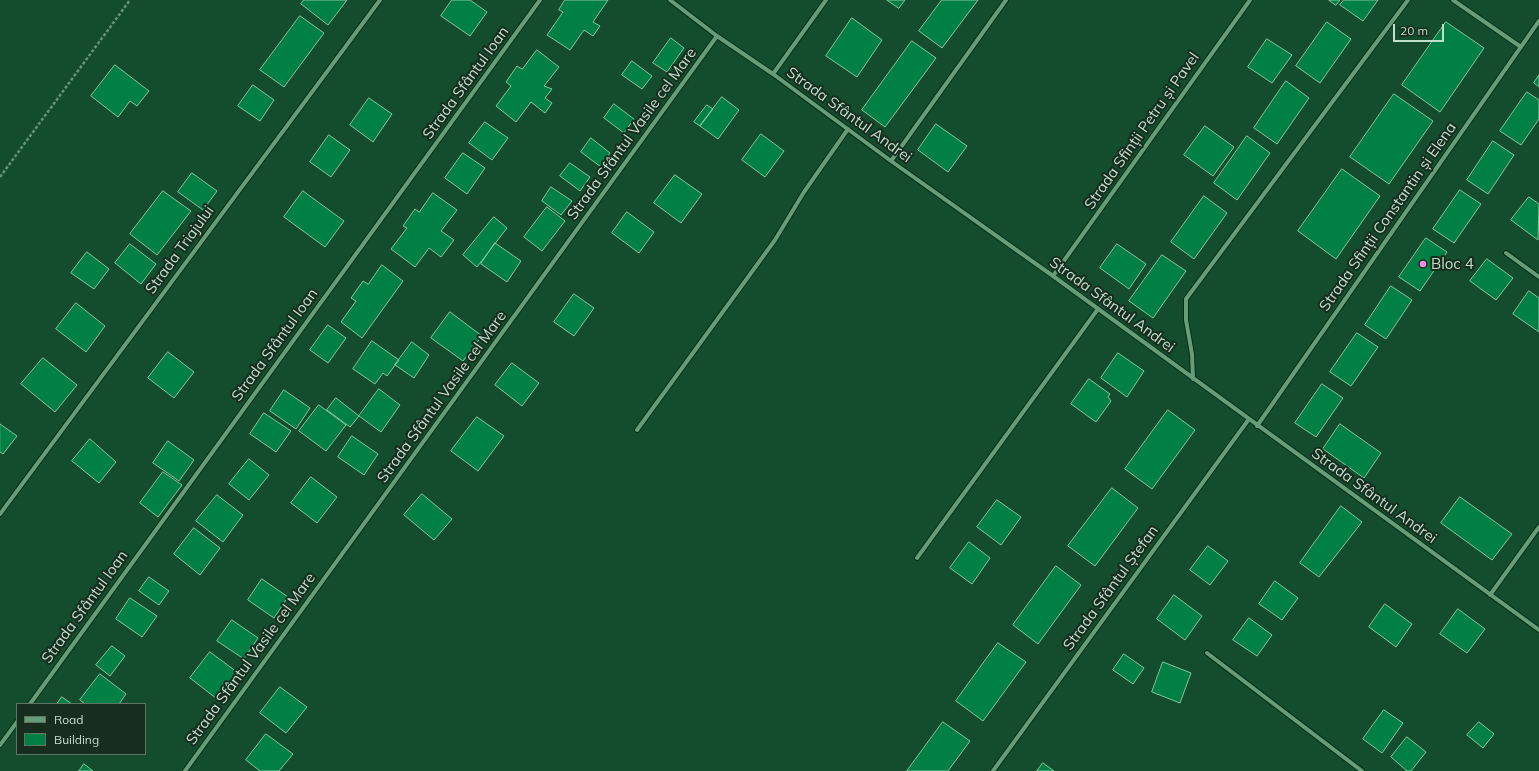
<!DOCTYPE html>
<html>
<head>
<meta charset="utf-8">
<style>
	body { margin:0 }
	#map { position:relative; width:1539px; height:771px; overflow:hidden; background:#144d2d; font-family:Mulish,sans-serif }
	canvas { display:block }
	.legend { position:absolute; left:16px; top:703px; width:130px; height:52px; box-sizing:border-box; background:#172e1f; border:1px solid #5c7564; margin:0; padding:5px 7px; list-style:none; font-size:12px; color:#c3dfcb }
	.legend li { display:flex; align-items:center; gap:8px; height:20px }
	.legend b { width:20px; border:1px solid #5c7564 }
	.scale { position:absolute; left:1393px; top:24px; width:51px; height:18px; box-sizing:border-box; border:2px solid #c3dfcb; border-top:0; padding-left:5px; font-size:12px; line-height:14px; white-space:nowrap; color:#c3dfcb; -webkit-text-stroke:3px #172e1f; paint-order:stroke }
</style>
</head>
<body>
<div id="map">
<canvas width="1539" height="771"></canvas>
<ul class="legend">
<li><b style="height:5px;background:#669d78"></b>Road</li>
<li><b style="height:11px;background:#018046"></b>Building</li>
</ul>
<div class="scale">20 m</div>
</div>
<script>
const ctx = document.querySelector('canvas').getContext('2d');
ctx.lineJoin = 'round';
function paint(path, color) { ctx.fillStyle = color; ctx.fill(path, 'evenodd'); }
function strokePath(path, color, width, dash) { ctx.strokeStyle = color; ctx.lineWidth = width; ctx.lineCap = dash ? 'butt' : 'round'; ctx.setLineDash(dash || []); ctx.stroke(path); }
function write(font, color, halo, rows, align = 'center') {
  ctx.font = font + ' Mulish,sans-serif'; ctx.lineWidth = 4; ctx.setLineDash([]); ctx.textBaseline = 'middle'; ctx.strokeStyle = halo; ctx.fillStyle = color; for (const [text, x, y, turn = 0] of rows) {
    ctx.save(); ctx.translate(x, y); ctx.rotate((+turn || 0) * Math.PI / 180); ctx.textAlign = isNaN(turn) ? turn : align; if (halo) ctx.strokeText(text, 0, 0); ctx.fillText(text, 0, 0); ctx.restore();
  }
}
const building = new Path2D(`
	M304,0h43l-19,25 -27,-21z
	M452,0h18l17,12 -17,24 -29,-20z
	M565,0h43l-15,22 7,4 -7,10 -9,-6 -14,20 -23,-15 16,-23 -4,-2z
	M887,0h18l-6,8z
	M942,0h36l-36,48 -23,-17z
	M1329,0h11l-4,5z
	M1344,0h34l-15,21 -23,-16z
	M300,16l24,17 -40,54 -24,-17z
	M852,18l30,22 -25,37 -31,-21z
	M1327,22l24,17 -31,44 -24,-17z
	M1446,22l38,26 -44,64 -38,-27z
	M671,38l13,10 -17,24 -14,-9z
	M1267,39l25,16 -20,28 -24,-16z
	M912,41l24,17 -51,69 -23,-17z
	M537,50l22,17 -15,19 8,3 -7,9 7,5 -7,10 -14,-11 -15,20 -20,-16 15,-20 -5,-4 11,-16 5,3z
	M632,61l20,15 -10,13 -20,-14z
	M115,65l34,26 -12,15 -7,-5 -12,16 -27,-21z
	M1539,75v12l-5,-4z
	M1286,81l23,17 -32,46 -23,-16z
	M253,85l21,15 -14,21 -22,-15z
	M1527,92l12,8v19l-18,26 -21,-14z
	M1394,94l39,27 -44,63 -39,-27z
	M722,97l17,13 -21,29 -18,-13z
	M369,98l23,16 -19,28 -23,-17z
	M614,104l20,15 -10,14 -20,-15z
	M707,105l6,4 -13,17 -6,-4z
	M485,122l23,16 -16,22 -23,-17z
	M936,124l31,22 -19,26 -30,-22z
	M1205,126l29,21 -21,29 -29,-21z
	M761,134l23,17 -19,26 -23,-17z
	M329,135l21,15 -19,27 -21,-15z
	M1247,136l23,17 -33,47 -23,-17z
	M591,138l19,15 -9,14 -20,-15z
	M1493,141l21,14 -26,39 -21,-14z
	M463,153l22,15 -18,26 -22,-16z
	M570,163l20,14 -10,14 -20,-15z
	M1342,169l38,27 -44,63 -38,-28z
	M192,173l25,18 -14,19 -25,-18z
	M675,175l27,19 -21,29 -27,-20z
	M551,187l21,14 -11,14 -19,-14z
	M1460,190l21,14 -27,39 -21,-14z
	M163,191l28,20 -34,44 -27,-21z
	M303,191l41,30 -19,26 -41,-30z
	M433,193l24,17 -16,21 13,9 -13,17 -12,-9 -14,19 -24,-18 16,-21 -4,-2 12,-17 4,3z
	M1204,196l23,17 -33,46 -23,-17z
	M1529,197l10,7 -1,36 -27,-20z
	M547,207l18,14 -23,30 -18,-14z
	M627,212l27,20 -15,21 -27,-20z
	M494,217l13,11 -30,39 -14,-12z
	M1426,238l21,14 -27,39 -21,-14z
	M495,243l26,18 -14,21 -26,-18z
	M130,244l26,20 -15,20 -26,-21z
	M1117,244l29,20 -17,25 -29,-21z
	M87,252l22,17 -15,20 -23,-16z
	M1162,255l24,16 -33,47 -24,-17z
	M1487,259l26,19 -17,22 -26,-19z
	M382,265l21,16 -41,57 -21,-16 15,-21 -5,-3 12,-17 5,3z
	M1391,286l21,14 -26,39 -21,-14z
	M1529,291l10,7v34l-26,-18z
	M574,294l20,14 -20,28 -20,-14z
	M76,303l29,23 -19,26 -30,-23z
	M450,312l32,24 -19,25 -32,-23z
	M328,325l18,13 -18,25 -18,-13z
	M1357,333l21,14 -27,39 -21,-14z
	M372,341l27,19 -12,16 -4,-3 -8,11 -22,-15z
	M412,342l17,13 -15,23 -19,-13z
	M168,352l26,20 -20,26 -26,-20z
	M1118,353l26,18 -17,26 -26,-19z
	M43,358l34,27 -22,27 -34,-28z
	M512,363l27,20 -17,23 -27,-21z
	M1089,379l21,15 -2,3 3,4 -15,21 -25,-18z
	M1322,384l21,14 -27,39 -21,-14z
	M379,389l21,16 -19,27 -22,-16z
	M284,390l26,18 -14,21 -26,-18z
	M336,398l23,18 -9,11 -23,-17z
	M319,405l27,20 -20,26 -27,-20z
	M1168,410l27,20 -43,59 -27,-20z
	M264,413l27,18 -15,21 -26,-18z
	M477,417l27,19 -26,35 -27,-20z
	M0,424l17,12 -14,18 -3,-2z
	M1340,424l41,29 -17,25 -41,-29z
	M352,436l26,18 -14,21 -26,-18z
	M90,439l26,23 -17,21 -27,-22z
	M168,441l26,19 -15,21 -26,-18z
	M249,459l20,16 -20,25 -20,-16z
	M163,472l19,13 -24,32 -18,-14z
	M311,477l26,20 -20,26 -26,-20z
	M1112,488l26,20 -43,58 -27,-20z
	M422,494l30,25 -18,21 -30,-25z
	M217,495l26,20 -20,27 -27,-21z
	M1460,497l52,37 -20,26 -51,-37z
	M997,500l24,17 -20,28 -24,-18z
	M1341,506l21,16 -43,55 -19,-14z
	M194,528l26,20 -20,27 -26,-21z
	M969,542l21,16 -18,26 -22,-16z
	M1208,546l20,15 -18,24 -20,-15z
	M1056,566l25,19 -43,59 -25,-19z
	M149,577l20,14 -10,14 -20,-14z
	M262,579l26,18 -14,21 -26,-18z
	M1275,581l23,17 -16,22 -23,-16z
	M1174,595l28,21 -17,24 -28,-21z
	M130,598l27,18 -15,21 -26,-18z
	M1385,604l27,20 -16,23 -27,-20z
	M1458,609l27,20 -18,24 -27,-19z
	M1249,618l23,17 -15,21 -24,-16z
	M232,620l26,18 -14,21 -27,-18z
	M998,643l28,19 -43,59 -27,-20z
	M112,646l13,10 -15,20 -14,-11z
	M210,652l27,20 -20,27 -27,-21z
	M1124,654l20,14 -11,16 -20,-14z
	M1163,662l28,11 -11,30 -28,-11z
	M100,674l26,20 -7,10h-34l-5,-4z
	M280,687l27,20 -21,26 -26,-20z
	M62,697l10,7h-15z
	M1384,710l19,13 -21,30 -19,-14z
	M943,722l27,19 -22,30h-41z
	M1479,722l15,12 -11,14 -16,-13z
	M266,734l27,20 -14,17h-19l-14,-11z
	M1407,737l19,15 -15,19h-4l-16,-14z
	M1043,763l11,8h-17z
	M84,764l9,7h-14z`);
const path = new Path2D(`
	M0,177l130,-177`);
const minor = new Path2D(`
	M670,0l47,36 56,38 118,87 162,115 486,354
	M1453,0l68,47
	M773,74l53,-74
	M891,161l115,-161
	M1506,253l33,24
	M1053,276l197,-276
	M1193,379l-1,-25 -6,-34v-21l222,-299
	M1257,426l282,-405
	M637,430l138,-190 29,-48 44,-63
	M0,514l380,-514
	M917,558l181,-249
	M1490,595l49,-68
	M1207,653l155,118
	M30,704l510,-704
	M0,745l17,-23
	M185,771l532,-735
	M993,771l256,-352`);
const markers = [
	[1423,264,4,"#fb87e6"]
];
const streetNames = [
	["Strada Sfântul Ioan",466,83,-54],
	["Strada Sfântul Andrei",849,115,36],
	["Strada Sfinții Petru și Pavel",1142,131,-55],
	["Strada Sfântul Vasile cel Mare",632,134,-54],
	["Strada Sfinții Constantin și Elena",1388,217,-55],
	["Strada Triajului",180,250,-54],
	["Strada Sfântul Andrei",1112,305,36],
	["Strada Sfântul Ioan",275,345,-54],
	["Strada Sfântul Vasile cel Mare",442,397,-54],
	["Strada Sfântul Andrei",1374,496,36],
	["Strada Sfântul Ștefan",1111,588,-54],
	["Strada Sfântul Ioan",85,607,-54],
	["Strada Sfântul Vasile cel Mare",251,659,-54]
];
const poiNames = [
	["Bloc 4",1431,264]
];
paint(building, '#018046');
strokePath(building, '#8ac39c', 1);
strokePath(minor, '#043118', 6);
strokePath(path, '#699479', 2.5, [3, 2]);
strokePath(minor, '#669d78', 4);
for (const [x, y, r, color] of markers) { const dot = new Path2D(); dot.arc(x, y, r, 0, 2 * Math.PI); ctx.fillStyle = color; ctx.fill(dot); strokePath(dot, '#172e1f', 1.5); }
write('15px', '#c3dfcb', '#172e1f', streetNames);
write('15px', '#c3dfcb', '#172e1f', poiNames, 'left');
</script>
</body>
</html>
